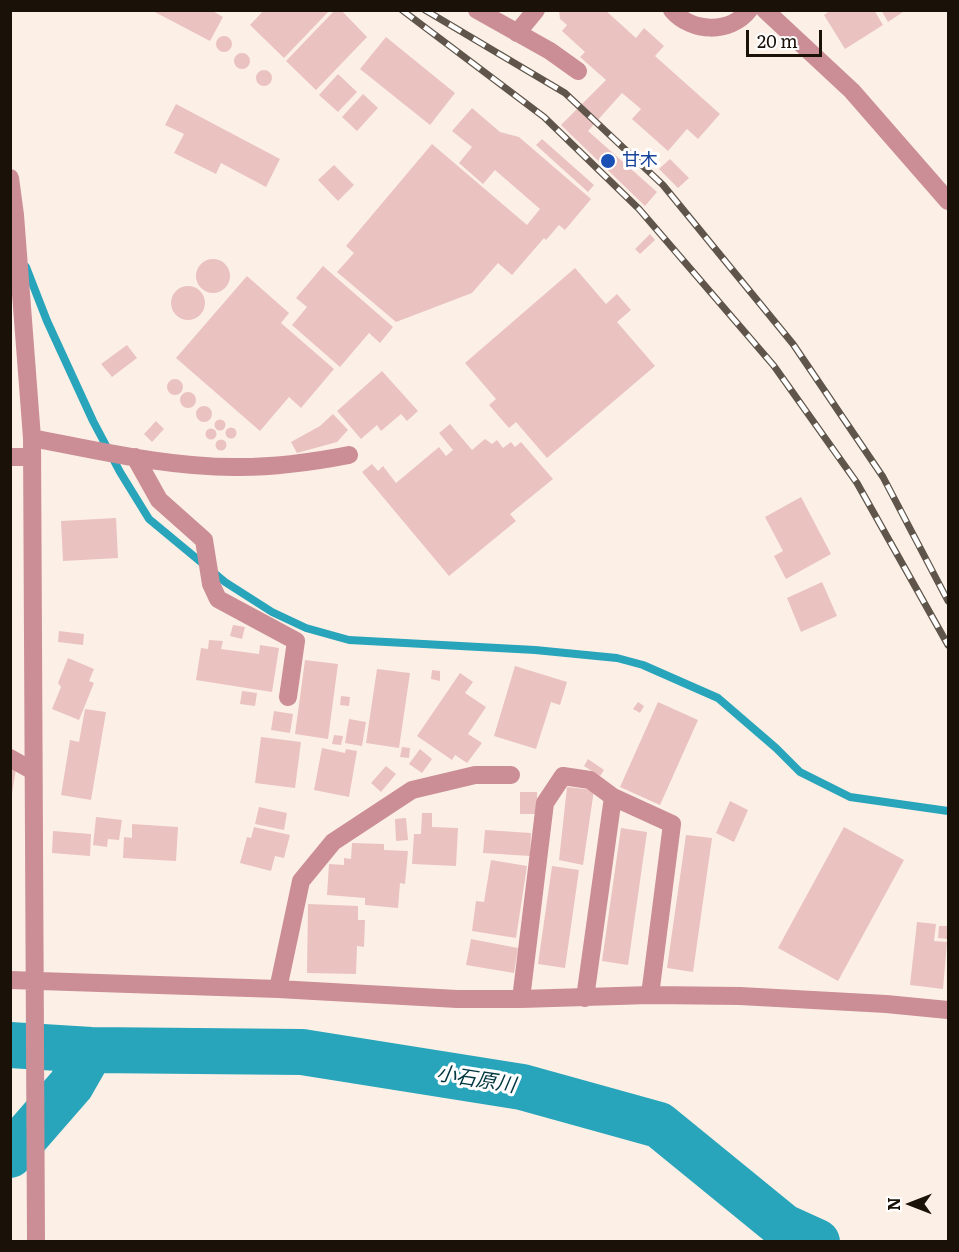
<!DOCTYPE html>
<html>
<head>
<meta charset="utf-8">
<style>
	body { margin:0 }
	#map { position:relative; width:959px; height:1252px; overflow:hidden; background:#fcf0e6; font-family:Literata,serif }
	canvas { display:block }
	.frame { position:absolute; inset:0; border:12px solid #1a1108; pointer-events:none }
	.north { position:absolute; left:881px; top:1174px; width:60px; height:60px; -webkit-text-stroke:4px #fff; paint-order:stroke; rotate:270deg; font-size:16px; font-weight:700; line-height:24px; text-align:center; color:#1a1108 }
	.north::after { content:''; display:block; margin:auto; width:21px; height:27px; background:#1a1108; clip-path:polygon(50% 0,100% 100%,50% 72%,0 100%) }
	.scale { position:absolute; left:746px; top:30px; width:76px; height:27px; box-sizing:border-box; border:3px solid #1a1108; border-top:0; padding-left:8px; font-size:18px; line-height:21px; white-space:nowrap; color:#1a1108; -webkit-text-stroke:4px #fff; paint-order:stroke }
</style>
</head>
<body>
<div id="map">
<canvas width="959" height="1252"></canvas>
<div class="frame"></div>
<div class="north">N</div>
<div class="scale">20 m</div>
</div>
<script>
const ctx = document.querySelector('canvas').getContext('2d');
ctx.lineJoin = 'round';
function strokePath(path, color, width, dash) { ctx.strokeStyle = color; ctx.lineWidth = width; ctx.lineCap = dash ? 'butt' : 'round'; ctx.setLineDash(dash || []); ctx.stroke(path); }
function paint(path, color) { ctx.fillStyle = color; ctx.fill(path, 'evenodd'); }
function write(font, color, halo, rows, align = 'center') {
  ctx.font = font + ' Literata,"Noto Sans JP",serif'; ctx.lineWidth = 6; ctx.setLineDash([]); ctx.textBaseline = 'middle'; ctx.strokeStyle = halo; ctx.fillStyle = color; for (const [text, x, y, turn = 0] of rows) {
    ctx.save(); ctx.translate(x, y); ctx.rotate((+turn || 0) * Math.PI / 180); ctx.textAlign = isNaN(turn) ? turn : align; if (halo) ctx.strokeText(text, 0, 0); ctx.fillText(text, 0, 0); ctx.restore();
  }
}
const stream = new Path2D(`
	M26,267l21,54 46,100 27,51 29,47 76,63 47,30 34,16 43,12 186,10 82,8 26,7 75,33 58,50 24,24 50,25 98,14`);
const river = new Path2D(`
	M10,1045l81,5 211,2 220,35 137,38 125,102 33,15
	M10,1155l61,-70 20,-35`);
const building = new Path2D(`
	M151,10h60l12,7 -13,24z
	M264,10h66l-46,48 -34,-33z
	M335,10h6l26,27 -51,53 -30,-29z
	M559,10h46l31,28 8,-10 20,18 -9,10 65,58 -22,25 -11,-10 -19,22 -36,-32 9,-10 -19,-16 -34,38 69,61 -12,14 -84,-81 45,-45 -26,-23 5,-5 -23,-21 5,-6 -7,-6z
	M831,10h43l9,15 -38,24 -21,-34z
	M881,10h25l-18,12z
	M216 44a8 8 0 1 1 16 0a8 8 0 1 1-16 0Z
	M386,37l69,56 -25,32 -70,-56z
	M234 61a8 8 0 1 1 16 0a8 8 0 1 1-16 0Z
	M256 78a8 8 0 1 1 16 0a8 8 0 1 1-16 0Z
	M338,74l19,18 -19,20 -19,-17z
	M363,94l15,14 -21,23 -15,-14z
	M176,104l104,55 -14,28 -45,-24 -5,11 -42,-21 10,-19 -19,-9z
	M472,108l28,24 19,5 72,62 -26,31 -6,-5 -13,15 -2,-2 -32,37 -14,-12 -26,30 -76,29 -59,-50 17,-19 -8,-7 86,-102 95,81 13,-16 -45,-39 -12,14 -24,-21 13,-16 -20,-16z
	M542,139l52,46 -6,7 -52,-47z
	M670,159l19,19 -11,10 -19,-19z
	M334,165l20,20 -16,16 -20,-21z
	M650,234l5,6 -15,14 -5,-5z
	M196 276a17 17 0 1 1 34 0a17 17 0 1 1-34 0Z
	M323,266l70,61 -13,16 -11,-10 -29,34 -48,-42 15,-18 -11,-9z
	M575,268l31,36 11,-10 14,16 -14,12 38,44 -108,92 -31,-36 -7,6 -20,-23 7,-6 -31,-36z
	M247,276l42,37 -8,10 53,46 -33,39 -12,-11 -29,34 -84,-73z
	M171 303a17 17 0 1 1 34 0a17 17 0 1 1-34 0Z
	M127,345l10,13 -25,19 -11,-13z
	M382,371l36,40 -11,10 -6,-7 -20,17 -4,-6 -16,14 -24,-28z
	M167 387a8 8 0 1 1 16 0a8 8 0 1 1-16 0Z
	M180 400a8 8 0 1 1 16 0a8 8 0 1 1-16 0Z
	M196 414a8 8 0 1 1 16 0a8 8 0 1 1-16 0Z
	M333,414l15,16 -11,12 -40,11 -6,-11 29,-16z
	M214.5 425a5.5 5.5 0 1 1 11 0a5.5 5.5 0 1 1-11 0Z
	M156,421l8,8 -12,13 -8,-8z
	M450,424l22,26 13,-11 7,5 5,-4 6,8 8,-6 4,5 6,-5 32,37 -43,35 6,7 -67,55 -87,-104 10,-8 6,7 5,-5 13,17 43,-36 7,9 7,-6 -14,-17z
	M225.5 433a5.5 5.5 0 1 1 11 0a5.5 5.5 0 1 1-11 0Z
	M205.5 434a5.5 5.5 0 1 1 11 0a5.5 5.5 0 1 1-11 0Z
	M215.5 445a5.5 5.5 0 1 1 11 0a5.5 5.5 0 1 1-11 0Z
	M801,497l30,57 -45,25 -12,-23 9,-5 -18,-34z
	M116,518l2,40 -55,3 -2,-40z
	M822,582l15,34 -36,16 -14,-34z
	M233,625l12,2 -3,12 -12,-3z
	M59,631l25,3 -1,11 -25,-3z
	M209,640l14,1 -2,8 38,5 1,-9 19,3 -7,44 -76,-12 5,-32 7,1z
	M68,658l26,11 -5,12 5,2 -15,37 -27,-11 9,-22 -3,-4z
	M305,660l33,4 -10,75 -33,-5z
	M515,666l52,16 -7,23 -9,-3 -15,47 -42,-13z
	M377,669l33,4 -11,75 -33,-5z
	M432,670l8,1v10l-9,-2z
	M460,673l13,9 -8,11 21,14 -18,27 14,9 -15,20 -12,-8 -3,5 -35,-24z
	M242,691l15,2 -2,13 -15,-2z
	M341,696l9,1 -1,9 -9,-1z
	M638,702l6,4 -4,7 -7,-4z
	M658,702l40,18 -38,85 -40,-18z
	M85,709l21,3 -15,88 -30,-5 9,-55 9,2z
	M274,711l19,3 -3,19 -19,-3z
	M349,719l17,3 -4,24 -17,-3z
	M334,735l9,1 -2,9 -9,-1z
	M261,737l40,5 -6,46 -40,-5z
	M402,747l8,1 -1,10 -9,-1z
	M322,748l23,5 1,-4 11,2 -8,46 -35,-7z
	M420,749l12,10 -10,14 -13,-9z
	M588,759l16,11 -4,6 -16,-10z
	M386,766l10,8 -15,18 -10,-9z
	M10,768l6,1 -4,25h-2z
	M567,787l27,3 -11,75 -24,-5z
	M520,792h17v22h-17z
	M730,801l18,9 -14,32 -18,-9z
	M259,807l28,6 -3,17 -29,-6z
	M422,813h10v14l26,1 -2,38 -44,-2 2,-30h7z
	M96,817l26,3 -3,20 -11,-1 -1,8 -14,-2z
	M406,818l2,22 -12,1 -1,-22z
	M132,824l46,3 -2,34 -53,-3 1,-21 8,1z
	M254,827l36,8 -6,23 -9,-2 -4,15 -31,-8 7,-26 4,1z
	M844,827l60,33 -66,121 -60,-33z
	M621,828l26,4 -19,133 -26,-4z
	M485,830l46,3 -1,23 -47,-3z
	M53,831l38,3 -1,22 -38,-3z
	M686,835l26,3 -19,134 -26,-4z
	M352,843l32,1v6l24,1 -3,33 -5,-1 -2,25 -33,-3v-7l-38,-3 2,-31 15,1v-7l7,1z
	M491,860l36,6 -11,72 -44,-7 4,-30 8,1z
	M552,866l27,4 -14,98 -27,-4z
	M308,904l50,2v14h7l-1,27 -7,-1 -1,28 -49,-1z
	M917,922l19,2 -2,17 13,1 -4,47 -33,-4z
	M939,926h9v13l-10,-1z
	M471,939l47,9 -4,25 -48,-8z`);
const minor = new Path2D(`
	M477,10l73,41 28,20
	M672,10c20,23 58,24 77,0
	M765,10l87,81 96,110
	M517,33l19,-23
	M10,178l5,37 17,223 4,804
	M32,438c68,13 139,30 208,29 37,0 73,-5 109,-12
	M10,457h22
	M135,457l24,43 45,40 7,44 7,15 78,42 -8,56
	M10,758l23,13
	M613,797l59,27 -22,171
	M10,980l268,9 179,10h64l129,-4 90,1 146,8 62,6
	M278,989l23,-108 32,-39 79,-52 63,-15h36
	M521,999l24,-196 18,-27 27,4 23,17 -28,201`);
const rail = new Path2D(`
	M402,10l142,107 95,92 135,157 83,117 91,162
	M425,10l140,83 98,92 130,159 90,133 65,124`);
const markers = [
	[608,161,8,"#1a4fb4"]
];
const transitNames = [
	["甘木",622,161]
];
const waterNames = [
	["小石原川",476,1080,9]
];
strokePath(stream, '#29a5bb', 8);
strokePath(river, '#29a5bb', 46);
paint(building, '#eac2c0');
strokePath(minor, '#cc8e96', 18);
strokePath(rail, '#5f554b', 7);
strokePath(rail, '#fff', 4.5, [14]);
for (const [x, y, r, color] of markers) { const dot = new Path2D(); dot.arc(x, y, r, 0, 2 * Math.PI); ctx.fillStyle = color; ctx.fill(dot); strokePath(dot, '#fff', 2); }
write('18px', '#164399', '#fff', transitNames, 'left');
write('italic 20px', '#003740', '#fff', waterNames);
</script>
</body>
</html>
